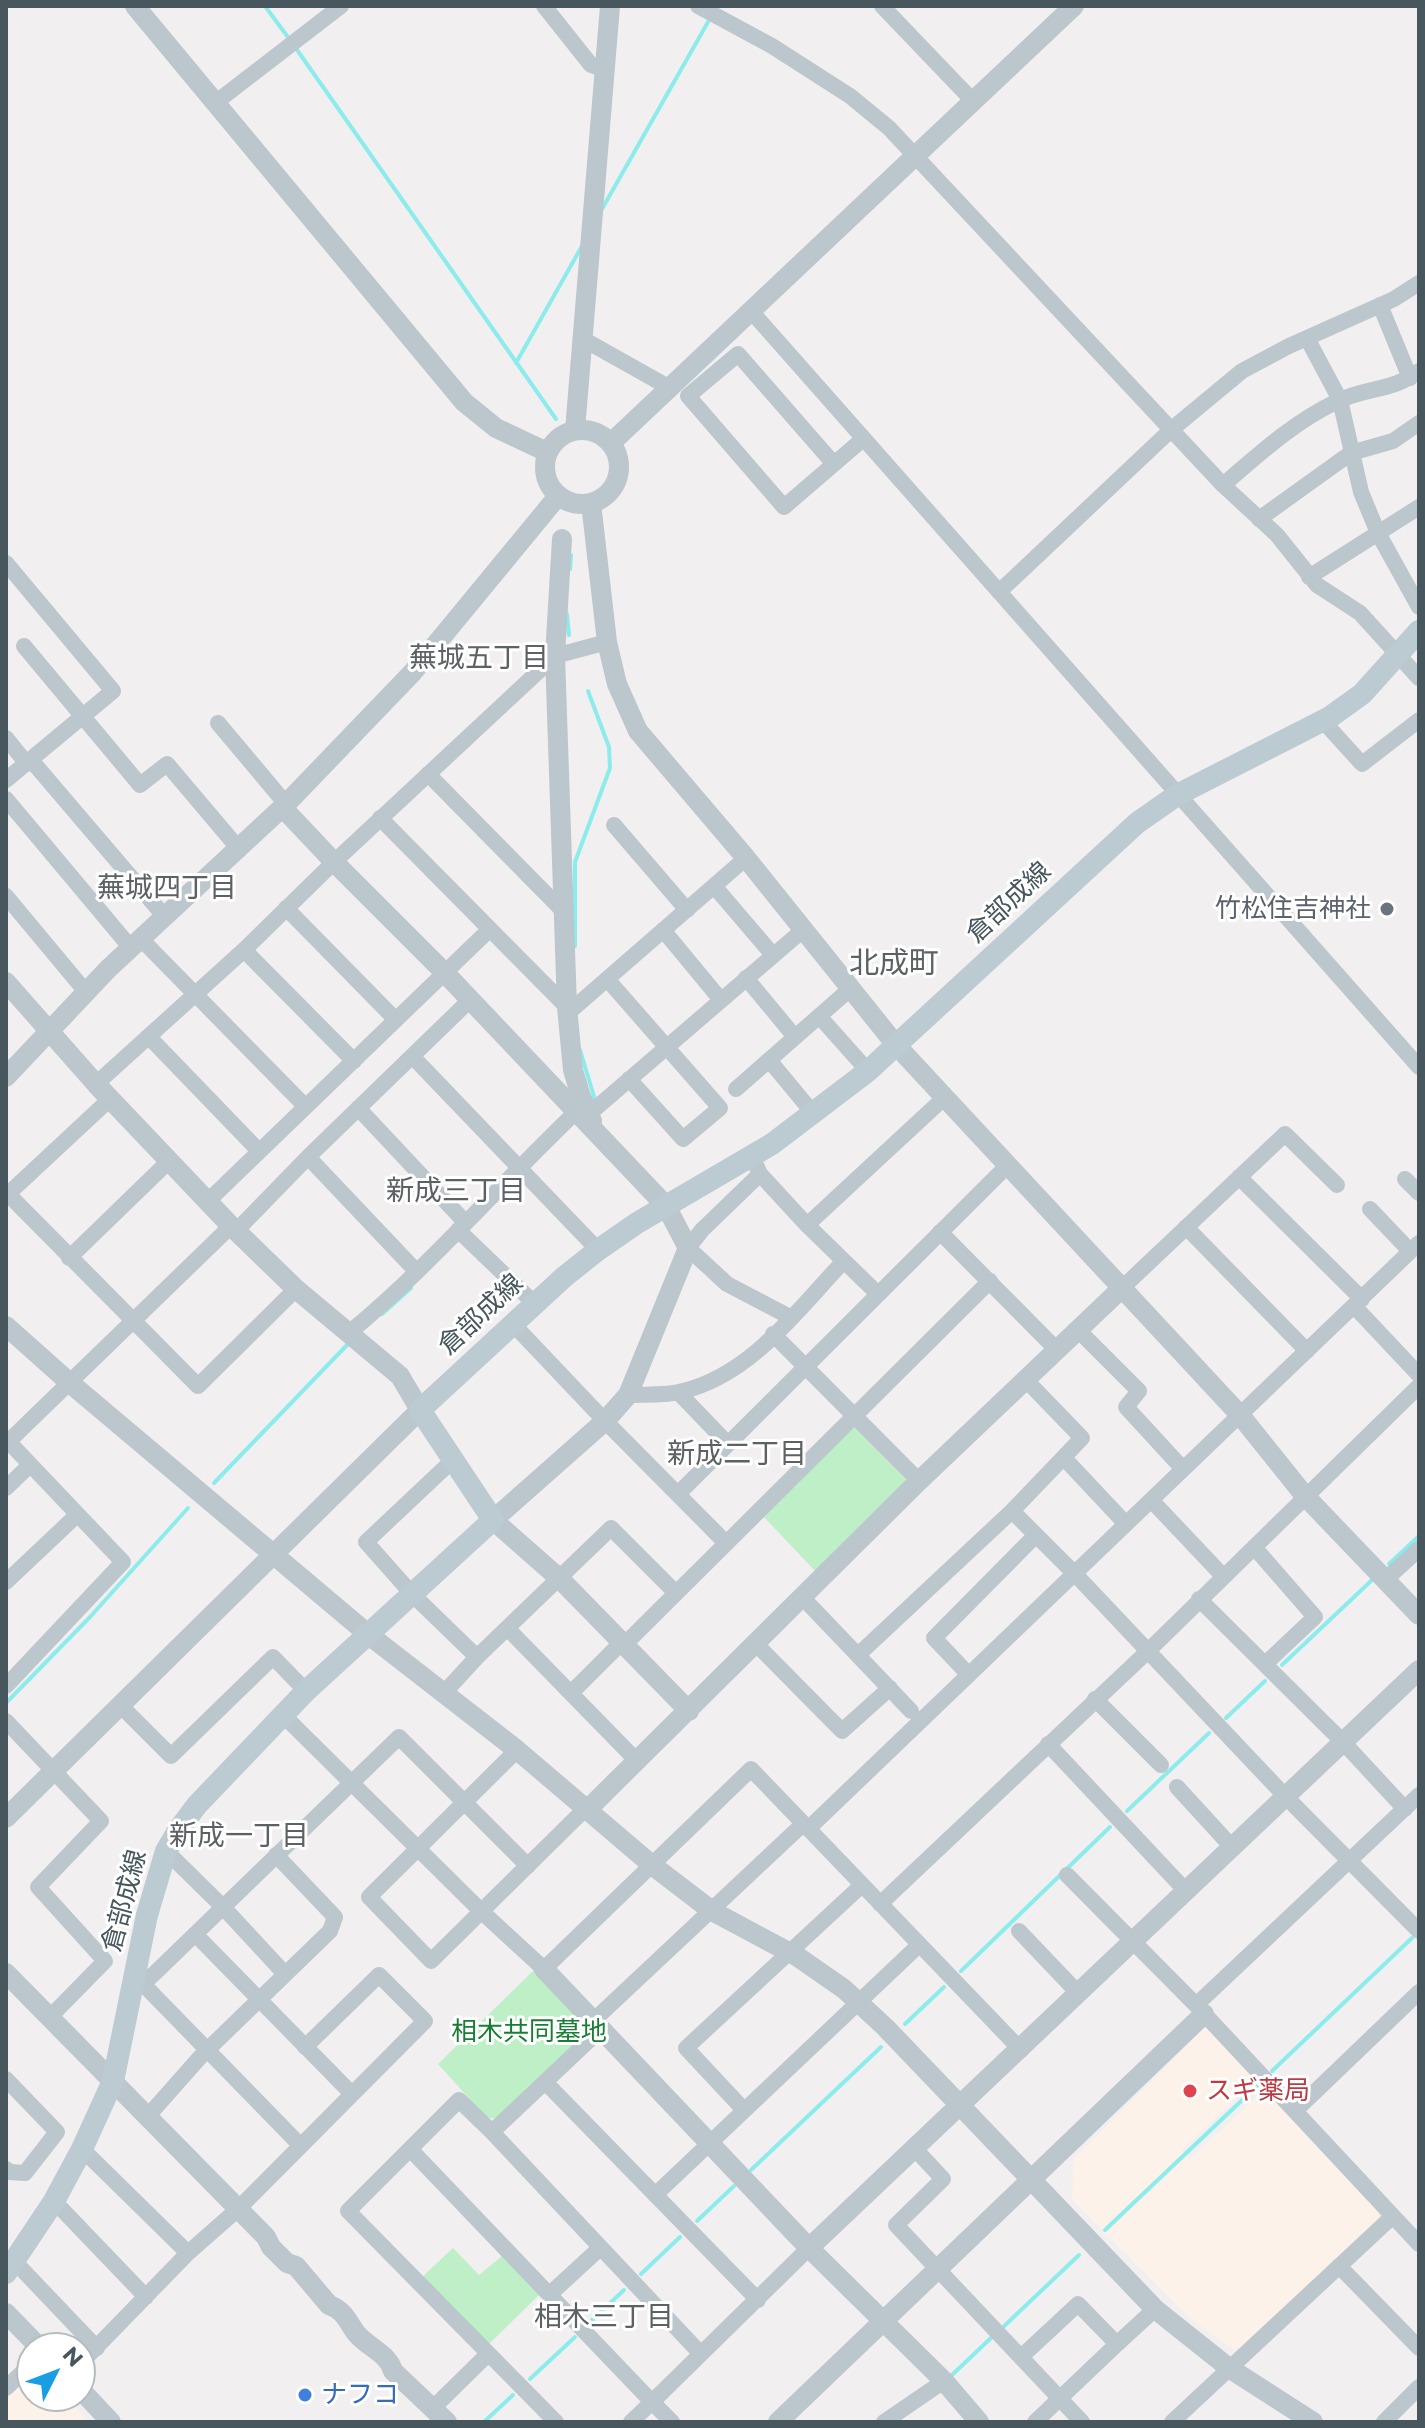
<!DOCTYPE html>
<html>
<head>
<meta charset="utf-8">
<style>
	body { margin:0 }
	#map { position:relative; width:1425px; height:2428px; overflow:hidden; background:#f2eff0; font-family:Montserrat,sans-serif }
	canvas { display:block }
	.frame { position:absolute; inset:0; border:8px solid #47575d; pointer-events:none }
	.north { position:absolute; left:16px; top:2332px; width:80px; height:80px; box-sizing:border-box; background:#fff; border:2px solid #b5bcbe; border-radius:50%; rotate:48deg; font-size:22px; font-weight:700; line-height:32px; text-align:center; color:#47575d }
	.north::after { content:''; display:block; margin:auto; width:28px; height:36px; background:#199ee3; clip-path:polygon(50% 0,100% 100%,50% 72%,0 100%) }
</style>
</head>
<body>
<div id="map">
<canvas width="1425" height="2428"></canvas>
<div class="frame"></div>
<div class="north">N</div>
</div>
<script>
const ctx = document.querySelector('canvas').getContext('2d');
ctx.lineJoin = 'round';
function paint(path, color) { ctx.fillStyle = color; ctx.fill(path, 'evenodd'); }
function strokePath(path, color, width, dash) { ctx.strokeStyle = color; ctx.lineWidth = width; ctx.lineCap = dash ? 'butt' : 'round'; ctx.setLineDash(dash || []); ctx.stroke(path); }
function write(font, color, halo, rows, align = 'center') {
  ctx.font = font + ' Montserrat,"Noto Sans JP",sans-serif'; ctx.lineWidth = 6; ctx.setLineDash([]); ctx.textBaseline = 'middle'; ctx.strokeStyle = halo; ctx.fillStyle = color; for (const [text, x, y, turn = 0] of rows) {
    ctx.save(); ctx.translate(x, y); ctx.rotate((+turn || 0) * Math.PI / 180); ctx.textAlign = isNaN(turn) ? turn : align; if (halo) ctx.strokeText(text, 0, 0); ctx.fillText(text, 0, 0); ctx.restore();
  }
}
const commercial = new Path2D(`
	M1210,2028l47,50 -75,72 7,10 77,-72 114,124 -4,9 -135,127 -8,1 -42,-30 -119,-120 2,-41 130,-129z
	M32,2375v21h33l24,26h-83v-23z`);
const green = new Path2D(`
	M851,1424l58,59 -91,91 -57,-60z
	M534,1970l52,57v7l-90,85 -10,-2 -48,-53z
	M453,2248l26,27 23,-19 37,39 -52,51 -66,-68z`);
const stream = new Path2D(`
	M265,6l25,34
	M295,47l261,372
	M602,209l106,-187
	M516,363l66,-117
	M570,569l1,-14
	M567,614l2,21
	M575,946v-84l35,-94 -1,-21 -21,-56
	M580,1050l15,50
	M382,1314l29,-26
	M214,1483l134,-139
	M1389,1564l30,-28
	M1282,1665l90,-85
	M6,1703l84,-86 98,-109
	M1226,1718l39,-37
	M1127,1811l82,-78
	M961,1971l149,-144
	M905,2024l39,-37
	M1272,2071l140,-133
	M751,2170l130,-123
	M697,2221l37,-35
	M1105,2230l152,-144
	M641,2274l39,-37
	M591,2321l33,-31
	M1001,2329l78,-74
	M952,2375l42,-40
	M530,2379l45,-42
	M484,2422l29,-27`);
const minor = new Path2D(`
	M544,6l47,59 12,4
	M698,6l74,40 78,50 39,32 334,357 54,50 40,50 43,28 59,65
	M882,6l91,95
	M215,103l126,-97
	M1380,305l30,73
	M751,311l668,756
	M581,338l89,50
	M1307,338l33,62 21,92 17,41 41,74
	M834,464l-96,-110 -50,42 96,111 79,-68
	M1223,485c36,-31 72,-64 115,-84 29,-14 53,-9 81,-30
	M1259,519l92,-66 42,-12 26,-18
	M6,563l107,128 -107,89
	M1309,577l110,-70
	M999,592l173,-163 70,-58 47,-25 105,-47 25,-16
	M24,646l116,139 27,-21 72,85
	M1323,721l39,43 57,-44
	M218,723l68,81
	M6,738l21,26
	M31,760l134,157
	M428,774l136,138
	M6,799l125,149
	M380,818l187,189
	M614,825l73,85
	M714,886l59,69
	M6,896l80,96
	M286,908l110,112
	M663,930l58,70
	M141,939l164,167
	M244,950l110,111
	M746,978l49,59
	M607,979l113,129 -37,31 -54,-60
	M568,1013l178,-155
	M819,1016l49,55
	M149,1037l110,114
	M412,1056l186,194
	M769,1060l44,53
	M96,1084l148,-134 90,-88 221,-206 52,-14
	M736,1089l114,-100
	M110,1099l-102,95 190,192 98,-97
	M358,1108l107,114
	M589,1114l214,-184
	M308,1157l109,115
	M756,1165l4,9 47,51 71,69
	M760,1174l-58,56 -14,18 39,36 63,33
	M1239,1177l123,122
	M1405,1179l14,14
	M208,1201l281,-271
	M1370,1209l40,42
	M807,1225l137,-127
	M1186,1227l121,124
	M237,1230l71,-73 163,-158
	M458,1230l77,74
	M940,1232l115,116
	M69,1258l100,-97
	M1122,1288l163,-154 52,51
	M1354,1306l65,69
	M513,1324l92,97 121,122
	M1077,1329l62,62 -13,16 57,62
	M350,1332c81,-67 150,-148 226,-220
	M773,1334l146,147
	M679,1393l48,50
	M628,1395c18,-1 38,1 55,-4 69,-17 114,-81 161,-130
	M6,1439l117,123 -117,124
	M8,1442l223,-216
	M1064,1458l62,66
	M453,1460l-87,82 47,53 64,62 134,-129 64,64
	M6,1488l24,-23
	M678,1494l330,-329
	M1152,1501l71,75
	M1012,1511l63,63 211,223 133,134
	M1254,1547l61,70 -50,47
	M1385,1580l34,-31
	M6,1582l71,-67
	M803,1598l108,113
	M1199,1599l144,143 62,67
	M508,1629l129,132
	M756,1644l86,87 48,-43
	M624,1645l366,-364
	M859,1654l153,-143 70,-73 -57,-59
	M969,1675l-35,-37 102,-103
	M571,1693l50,-50
	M443,1694l34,-37
	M1095,1699l66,66
	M121,1706l50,50 102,-99 33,34
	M283,1715l199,197 62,57 207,-200 270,281
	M6,1721l95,100 -63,66 67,74 -55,56
	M1048,1744l138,147
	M517,1750l-148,147 62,64 153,-151
	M1177,1787l54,59
	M808,1829l611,-586
	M166,1851l57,56 62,67
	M1067,1875l129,130 223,239
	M880,1904l267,-252 272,-266
	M1019,1931l60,63
	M195,1934l156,159
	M143,1984l157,161
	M133,1986l10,-2 14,-13 242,-234 129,129
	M1196,2005l223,-210
	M593,2021l210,-197
	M601,2029l-109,103 209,222
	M6,2079l51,53 -32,41 -16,-1 -3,-3
	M546,2083l212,217
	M744,2110l-58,-62 176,-163
	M1295,2111l124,-119
	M148,2116l54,-61 128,-124 5,-14 -59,-62
	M492,2132l-33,-32 -111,111 208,211
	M82,2149l106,104
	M410,2149l242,253 -21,20
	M915,2149l28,30 -47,46 186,197
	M655,2195l264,-250
	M54,2201l92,96
	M14,2261l83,87
	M1339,2266l80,82
	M550,2294l50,-46
	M1117,2344l38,-35
	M1021,2357l57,-53 39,40 -82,78
	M80,2364l108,-111 50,-44 187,-188 -46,-46 -74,72
	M6,2388l26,-25
	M433,2408l55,-54
	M672,2422l-20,-20 157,-154
	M884,2422l60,-41
	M1172,2422l221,-206
	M1384,2422l35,-35`);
const tertiary = new Path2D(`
	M135,6l329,396 32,26 51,24
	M545 467a37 37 0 1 1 74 0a37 37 0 1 1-74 0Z
	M575,430l35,-424
	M611,443l463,-437
	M591,503l16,139 10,42 21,47 108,127 150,187 344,370 65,81 114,119
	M562,539l-7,117 12,351 6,63 8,27 11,24
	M282,807l52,55 110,110 222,234 22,42 -60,147 -23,26 -112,99 67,59 129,132
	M6,982l90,102 135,142 65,63 104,87 20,34 -414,408
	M6,1077l102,-108 178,-165 127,-132 145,-176
	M6,1326l64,57 299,252 148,115 135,115 60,46 86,46 46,32 41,38 270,282 74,59 84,54
	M586,1811l333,-330 203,-193
	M544,1969l265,279 610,-578
	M6,1973l260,264 5,10 16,16 9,3 33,39c15,5 19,17 27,28 11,14 32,20 37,38l54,51
	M809,2248l135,133 35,41
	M6,2313l34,35
	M80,2389l31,33
	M778,2422l426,-408`);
const secondary = new Path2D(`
	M6,2273l48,-72 28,-52 31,-68 34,-166 19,-64 13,-22 18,-24 109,-114 187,-171 -73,-110 144,-133 34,-27 39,-27 135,-79 96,-73 269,-248 40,-28 153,-78 32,-23 57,-63`);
const markers = [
	[1387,909,8,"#6b7280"],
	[1190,2091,8,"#e0444e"],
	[305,2395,8,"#3f7fe0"]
];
const streetNames = [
	["倉部成線",1009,903,-43],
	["倉部成線",481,1315,-43],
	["倉部成線",125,1901,-75]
];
const worshipNames = [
	["竹松住吉神社",1371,909]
];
const parkNames = [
	["相木共同墓地",529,2032]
];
const healthNames = [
	["スギ薬局",1206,2091]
];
const shopNames = [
	["ナフコ",321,2395]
];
const neighbourhoodNames = [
	["蕪城五丁目",479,659],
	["蕪城四丁目",167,889],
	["新成三丁目",456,1192],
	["新成二丁目",737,1455],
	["新成一丁目",239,1837],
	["相木三丁目",604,2318]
];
const quarterNames = [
	["北成町",894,964]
];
paint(commercial, '#fcf2e9');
paint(green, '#beefc6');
strokePath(stream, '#8beceb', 4);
strokePath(minor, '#bbc7cc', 16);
strokePath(tertiary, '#bbc7cc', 20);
strokePath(secondary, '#bbcbd1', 22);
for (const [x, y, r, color] of markers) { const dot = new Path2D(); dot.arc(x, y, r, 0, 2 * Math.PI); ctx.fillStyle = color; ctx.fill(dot); strokePath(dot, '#fff', 3); }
write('26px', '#47575d', '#fff', streetNames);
write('26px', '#5b616d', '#fff', worshipNames, 'right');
write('26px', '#177f34', '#fff', parkNames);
write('26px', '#be3a42', '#fff', healthNames, 'left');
write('26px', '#366cbe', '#fff', shopNames, 'left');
write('28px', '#5c6164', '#fff', neighbourhoodNames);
write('30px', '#5c6164', '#fff', quarterNames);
</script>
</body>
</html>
